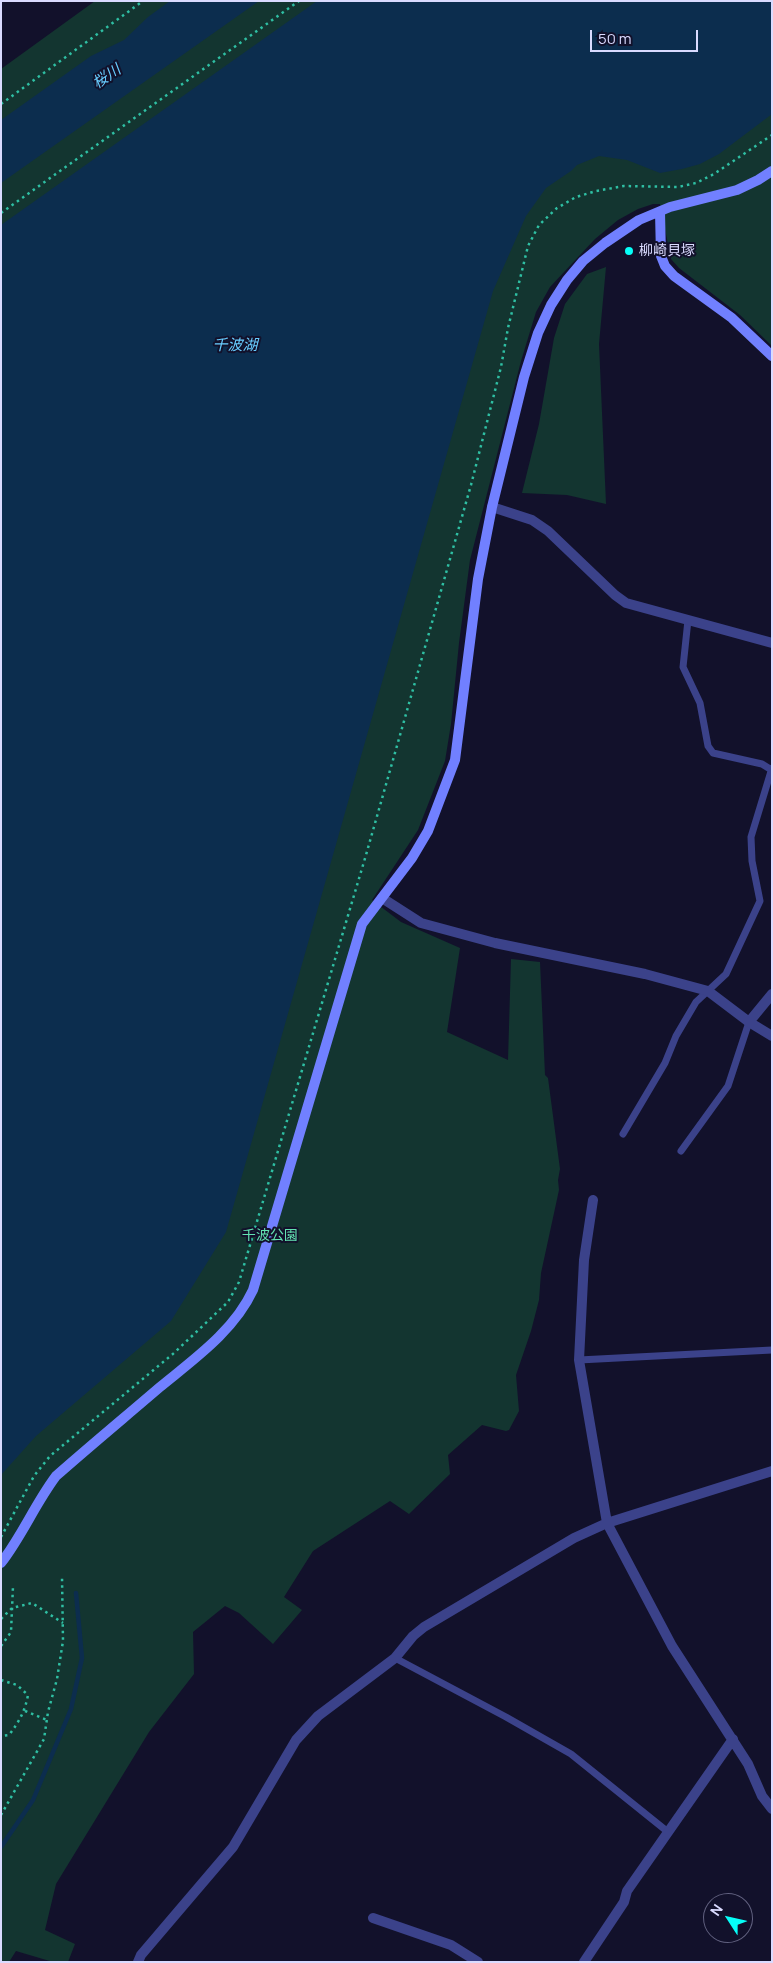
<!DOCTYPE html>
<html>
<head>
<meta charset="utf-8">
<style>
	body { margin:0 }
	#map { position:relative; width:773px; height:1963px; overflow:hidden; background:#12112b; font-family:Manrope,sans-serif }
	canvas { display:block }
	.frame { position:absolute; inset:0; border:2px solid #dadbff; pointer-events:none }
	.north { position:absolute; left:703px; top:1893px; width:50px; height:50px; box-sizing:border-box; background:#12112b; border:1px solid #626280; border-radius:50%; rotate:305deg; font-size:14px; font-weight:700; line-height:20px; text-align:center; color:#dadbff }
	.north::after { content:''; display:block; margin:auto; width:18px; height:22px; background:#06fff8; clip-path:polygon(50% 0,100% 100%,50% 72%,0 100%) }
	.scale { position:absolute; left:590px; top:30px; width:108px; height:22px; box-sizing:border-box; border:2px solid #dadbff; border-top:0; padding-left:6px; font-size:15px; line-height:18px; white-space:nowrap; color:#dadbff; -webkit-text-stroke:4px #12112b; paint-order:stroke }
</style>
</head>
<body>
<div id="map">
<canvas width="773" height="1963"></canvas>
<div class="frame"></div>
<div class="north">N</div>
<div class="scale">50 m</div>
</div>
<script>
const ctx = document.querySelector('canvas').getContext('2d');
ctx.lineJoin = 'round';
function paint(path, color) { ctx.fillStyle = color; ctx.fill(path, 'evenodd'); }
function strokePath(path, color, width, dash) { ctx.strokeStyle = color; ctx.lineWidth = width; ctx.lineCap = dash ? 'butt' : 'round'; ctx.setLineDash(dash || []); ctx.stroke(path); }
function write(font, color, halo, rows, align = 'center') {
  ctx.font = font + ' Manrope,"Noto Sans JP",sans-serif'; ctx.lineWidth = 4; ctx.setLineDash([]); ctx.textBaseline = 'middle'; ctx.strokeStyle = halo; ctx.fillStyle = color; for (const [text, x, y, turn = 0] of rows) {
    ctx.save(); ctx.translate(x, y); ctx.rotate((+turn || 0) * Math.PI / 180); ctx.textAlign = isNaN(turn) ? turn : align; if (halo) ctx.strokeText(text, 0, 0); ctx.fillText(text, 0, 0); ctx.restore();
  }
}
const green = new Path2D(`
	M95,1h677v345l-32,-31 -61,-47 -8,-9 -11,-55h-7l-15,5 -20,11 -23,19 -45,48 -14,25 -15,49 -51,199 -11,83 -8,81 -6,37 -27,69 -46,70 29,22 59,26 -13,84 61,28 3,-101 29,3 5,113 3,3 12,91 -2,11 1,10 -18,83 -2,27 -8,31 -15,44 3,36 -10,19 -3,1 -24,-6 -34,30 2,19 -41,40 -19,-13 -77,50 -29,46 18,13 -29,34 -34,-31 -14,-7 -32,26 1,42 -45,58 -93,152 -11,46 30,14 -7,18h-15l-37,-11 -7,11h-8v-1893z
	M606,267l-7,77 7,160 -39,-9 -45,-2 17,-69 15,-86 11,-34 22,-30z`);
const water = new Path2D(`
	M170,1h89l-258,182v-63l90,-64 33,-16 24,-23z
	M317,1h455v113l-53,40 -19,10 -18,5 -22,4 -33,-13 -28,-4 -22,9 -6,6 -25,17 -20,28 -33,75 -267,941 -55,89 -135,115 -35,39v-1250z`);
const stream = new Path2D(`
	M1,1847l32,-47 38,-91 11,-51 -6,-65`);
const path = new Path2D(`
	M1,104l142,-103
	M1,213l298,-212
	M1,1537l33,-61 16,-20 124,-103 54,-51 11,-20 127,-427 105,-370 30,-118 7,-39 20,-82 11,-21 18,-17 19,-11 20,-6 28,-5 54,1 18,-4 18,-9 58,-39
	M1,1619l11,-11 20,-5 31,20
	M1,1646l10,-14 2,-46
	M1,1680l16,5 11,10c-3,16 -9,27 -19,40l-8,1
	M25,1711l22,9
	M1,1815l43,-76 4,-27 9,-33 6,-38 -1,-64`);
const lane = new Path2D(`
	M688,620l-5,47 17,36 8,43 5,7 49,11 8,5
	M623,1134l42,-71 11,-27 20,-34 30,-28 34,-73 -8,-40 -1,-24 21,-69
	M681,1151l47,-65 21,-64
	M579,1360l193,-10
	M395,1658l111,59 65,37 97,78`);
const street = new Path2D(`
	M492,507l40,13 16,11 67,64 11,8 146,40
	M382,898l39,25 74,20 150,31 63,17 41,31 23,14
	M749,1022l23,-28
	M593,1200l-9,60 -5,100 28,163 65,123 76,118 14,32 10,13
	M373,1918l78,27 27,17
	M138,1962l3,-7 92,-108 63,-107 22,-24 77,-58 18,-22 11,-9 150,-89 33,-15 165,-52
	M584,1962l40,-60 3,-11 106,-152`);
const secondary = new Path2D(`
	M660,212l1,44 4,10 9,10 58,42 40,38
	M1,1563c21,-27 34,-59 55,-87 34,-30 69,-59 104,-89 34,-28 74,-56 93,-97l109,-366 50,-66 16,-27 27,-71 23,-181 14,-72 32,-130 14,-44 13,-28 16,-25 16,-19 22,-18 34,-23 31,-13 67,-17 21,-10 14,-9`);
const markers = [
	[629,251,5,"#06fff8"]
];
const poiNames = [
	["柳崎貝塚",639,251]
];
const parkNames = [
	["千波公園",270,1236]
];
const waterNames = [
	["桜川",107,77,-35],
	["千波湖",235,346]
];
paint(green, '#133530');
paint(water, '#0c2d4e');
strokePath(stream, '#0c2d4e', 4.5);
strokePath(path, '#2fbfa3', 2.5, [2.5, 4]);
strokePath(lane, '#3b428a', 7);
strokePath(street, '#3b428a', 10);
strokePath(secondary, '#7180ff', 10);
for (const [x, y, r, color] of markers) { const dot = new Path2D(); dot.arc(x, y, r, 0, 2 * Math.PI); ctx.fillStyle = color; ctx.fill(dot); strokePath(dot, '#12112b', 2); }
write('14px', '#dadbff', '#12112b', poiNames, 'left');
write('14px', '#63e3b2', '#12112b', parkNames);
write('italic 15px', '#68cdff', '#12112b', waterNames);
</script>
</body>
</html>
